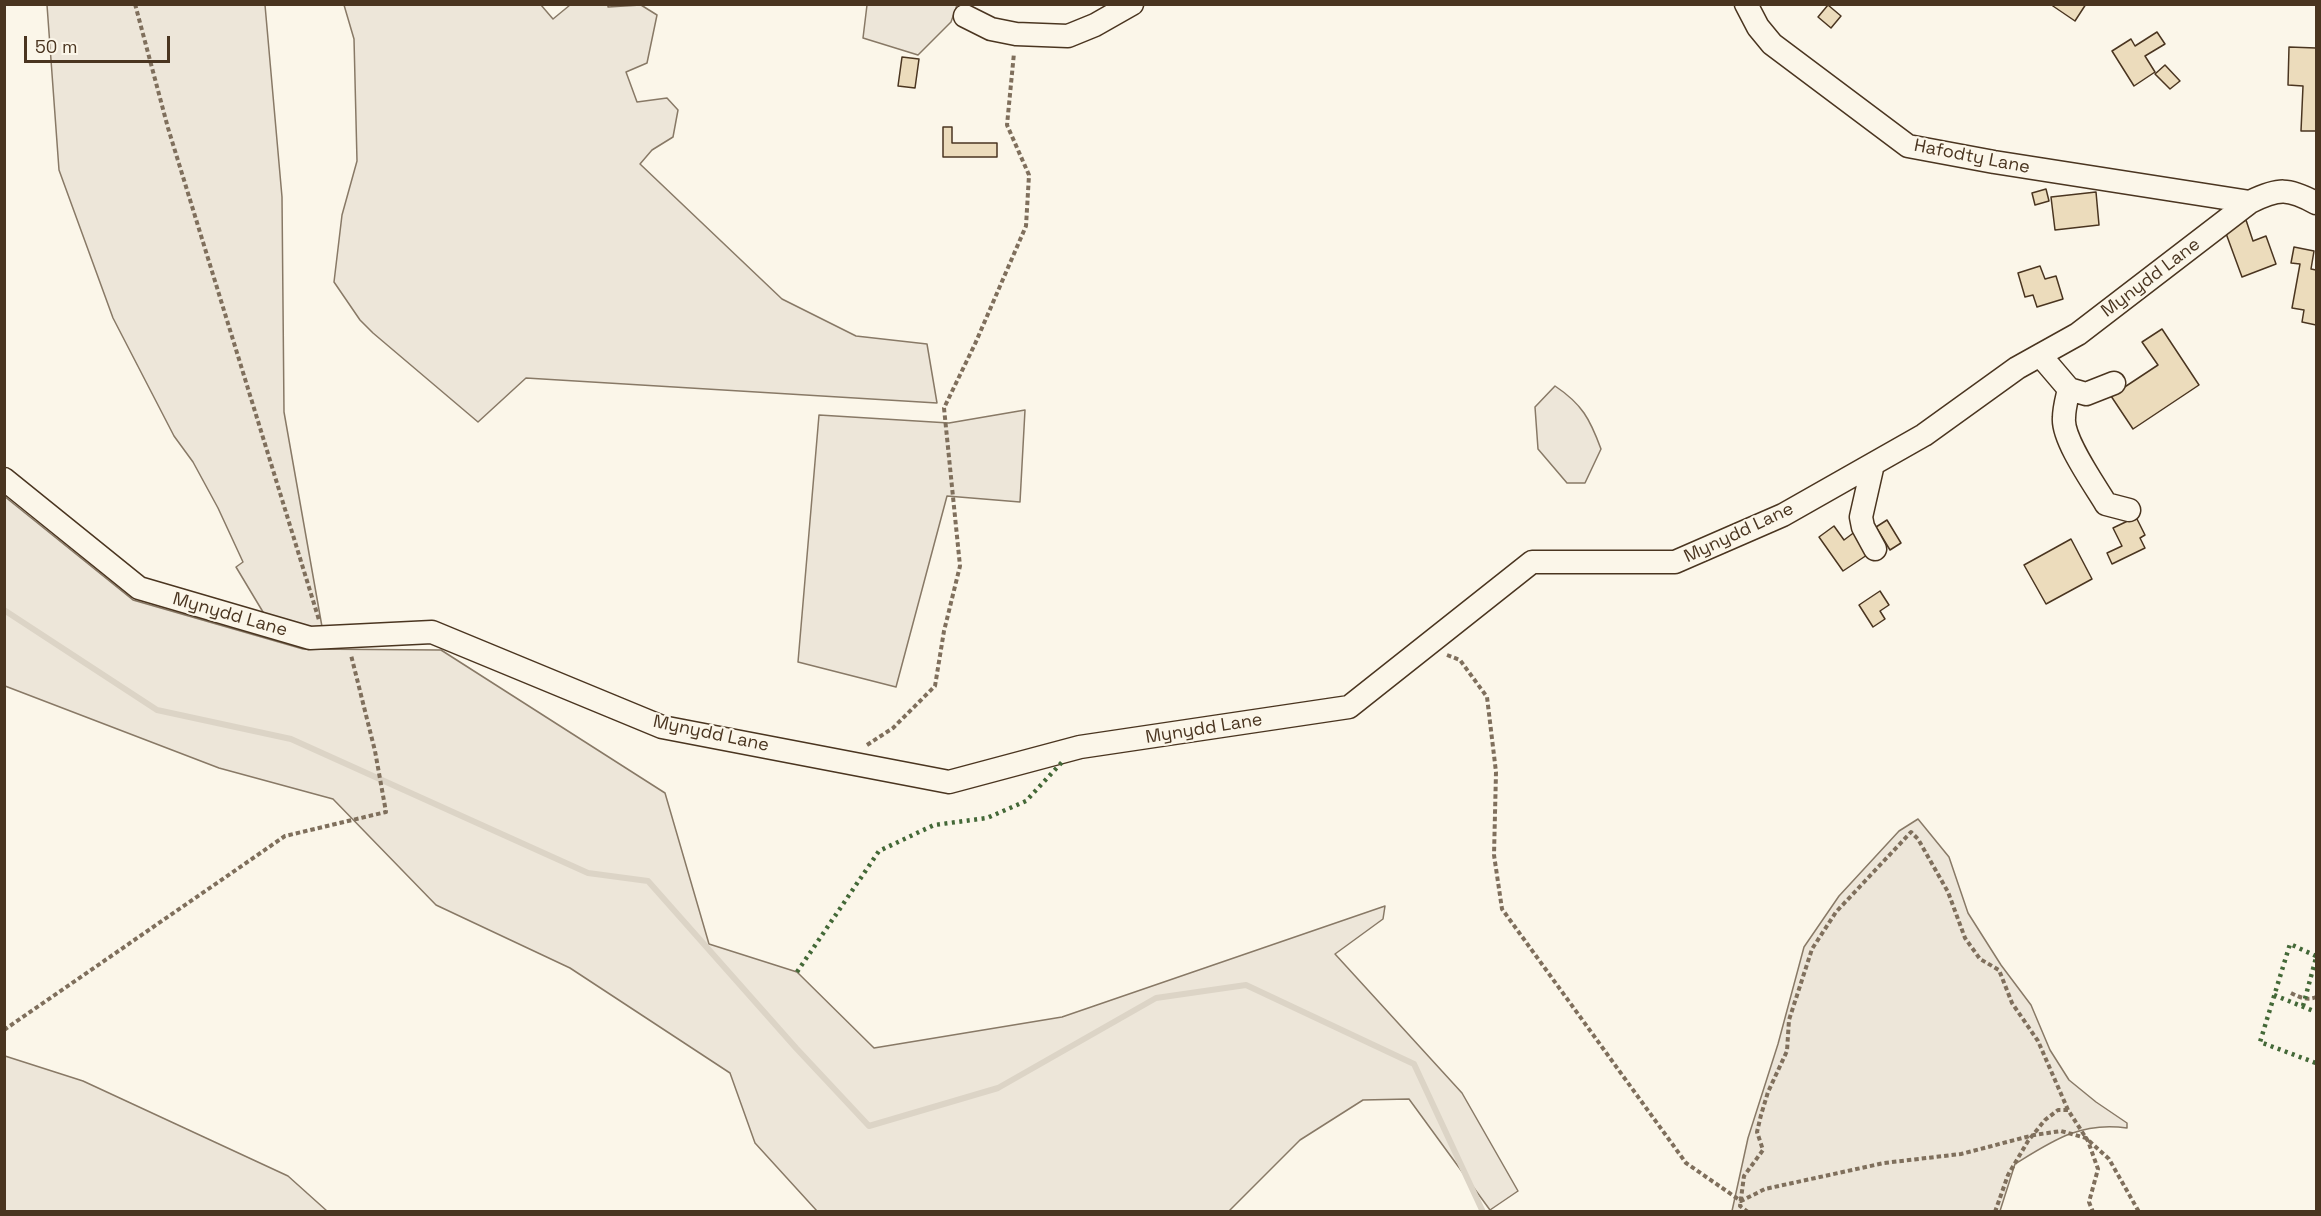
<!DOCTYPE html>
<html>
<head>
<meta charset="utf-8">
<style>
	body { margin:0 }
	#map { position:relative; width:2321px; height:1216px; overflow:hidden; background:#fbf6e9; font-family:"Space Grotesk",sans-serif }
	canvas { display:block }
	.frame { position:absolute; inset:0; border:6px solid #4a3520; pointer-events:none }
	.scale { position:absolute; left:24px; top:36px; width:146px; height:27px; box-sizing:border-box; border:3px solid #4a3520; border-top:0; padding-left:8px; font-size:18px; line-height:21px; white-space:nowrap; color:#4a3520; -webkit-text-stroke:4px #fbf6e9; paint-order:stroke }
</style>
</head>
<body>
<div id="map">
<canvas width="2321" height="1216"></canvas>
<div class="frame"></div>
<div class="scale">50 m</div>
</div>
<script>
const ctx = document.querySelector('canvas').getContext('2d');
ctx.lineJoin = 'round';
function paint(path, color) { ctx.fillStyle = color; ctx.fill(path, 'evenodd'); }
function strokePath(path, color, width, dash) { ctx.strokeStyle = color; ctx.lineWidth = width; ctx.lineCap = dash ? 'butt' : 'round'; ctx.setLineDash(dash || []); ctx.stroke(path); }
function write(font, color, halo, rows, align = 'center') {
  ctx.font = font + ' "Space Grotesk",sans-serif'; ctx.lineWidth = 4.5; ctx.setLineDash([]); ctx.textBaseline = 'middle'; ctx.strokeStyle = halo; ctx.fillStyle = color; for (const [text, x, y, turn = 0] of rows) {
    ctx.save(); ctx.translate(x, y); ctx.rotate((+turn || 0) * Math.PI / 180); ctx.textAlign = isNaN(turn) ? turn : align; if (halo) ctx.strokeText(text, 0, 0); ctx.fillText(text, 0, 0); ctx.restore();
  }
}
const green = new Path2D(`
	M47,5h218l17,192 2,215 40,226 -52,-11 -36,-60 7,-5 -25,-54 -25,-46 -19,-26 -61,-118 -54,-148z
	M344,5h197l12,14 17,-14h38v2l33,-2 16,10 -10,48 -21,9 11,30 30,-4 11,12 -5,27 -21,13 -12,14 142,135 74,37 71,8 10,59 -411,-25 -48,44 -105,-89 -13,-13 -26,-38 8,-67 15,-54 -3,-122z
	M867,5h90l-6,17 -33,33 -55,-17z
	M1555,386c27,18 35,33 46,63l-16,34h-18l-29,-34 -3,-42z
	M1025,410l-5,92 -73,-6 -51,191 -98,-25 21,-247 130,8z
	M4,496l129,104 170,49 138,1 224,143 44,151 88,28 77,76 188,-31 323,-111 -2,13 -48,35 127,139 56,98 -28,19 -81,-111 -46,1 -63,40 -71,71h-412l-62,-68 -25,-70 -160,-105 -134,-63 -103,-106 -114,-31 -214,-82z
	M1918,819l31,38 19,56 33,52 30,40 19,45 19,30 27,22 31,21v5c-46,-7 -75,13 -112,36l-15,47h-268l16,-73 30,-94 26,-97 35,-51 60,-65z
	M5,1056l78,25 205,95 39,35h-322z`);
const stream = new Path2D(`
	M4,610l153,100 134,29 297,134 60,8 148,167 73,78 129,-38 158,-90 90,-13 168,79 69,148`);
const building = new Path2D(`
	M2050,4h36l-11,17z
	M1828,5l13,11 -10,12 -13,-11z
	M2157,32l8,12 -20,12 10,16 -21,14 -22,-35 19,-12 4,7z
	M2289,47l27,1v83h-15l2,-45 -15,-1z
	M902,57l17,2 -4,29 -17,-2z
	M2165,65l15,16 -10,8 -15,-15z
	M943,127h9v16h45v14h-54z
	M2046,189l3,12 -14,4 -3,-12z
	M2096,192l3,33 -44,5 -4,-33z
	M2246,220l7,21 13,-5 10,28 -34,13 -18,-49z
	M2294,247l20,4 -3,18 5,1v55l-14,-3 2,-12 -12,-2 8,-44 -9,-1z
	M2040,266l5,13 11,-3 7,23 -26,8 -4,-12 -8,2 -7,-24z
	M2162,329l37,56 -66,44 -22,-33 47,-31 -16,-23z
	M2136,517l9,18 -5,3 5,10 -33,16 -5,-11 15,-7 -9,-18z
	M1887,520l14,23 -11,7 -14,-23z
	M1834,526l10,14 12,-9 14,22 -27,18 -24,-34z
	M2071,539l21,40 -46,25 -22,-39z
	M1880,591l9,14 -9,6 5,8 -12,8 -14,-22z`);
const path = new Path2D(`
	M135,4l33,124 151,492
	M1447,655l13,5 27,37 9,75 -2,83 8,54 184,254 55,38 24,-12 119,-26 77,-9 73,-19 27,-4 25,7 23,21 30,53
	M867,745l26,-17 42,-42 9,-55 16,-65 -16,-158 31,-64 51,-118 3,-51 -22,-50 7,-72
	M2291,993c8,4 16,8 25,4
	M4,1030l281,-194 101,-24 -11,-61 -24,-96
	M1748,1212l-8,-6 4,-30 19,-26 -6,-18 4,-17 7,-23 19,-41 2,-31 23,-71 24,-37 75,-80 7,7 30,53 17,46 15,21 19,11 13,33 26,38 30,69 20,31 10,28 -9,33 4,10
	M1995,1212l13,-37 20,-34 17,-21 13,-10h10`);
const minor = new Path2D(`
	M1746,4l12,23 14,17 136,102 86,16 256,40
	M965,16l26,13 25,5 52,2 27,-11 37,-21
	M2040,355l29,34 17,5 28,-11
	M2069,389c-2,9 -5,19 -5,29 -2,21 30,66 42,86l23,6
	M1873,464l-12,53 2,10 12,22
	M4,479l135,109 171,50 122,-6 230,95 287,55 131,-35 269,-40 183,-145h143l108,-47 141,-80 93,-67 61,-34 172,-132c29,-14 38,-14 66,1`);
const hedge = new Path2D(`
	M2316,956l-26,-12 -30,98 56,21
	M797,972l82,-121 55,-26 53,-7 39,-17 37,-40
	M2274,995l42,17
	M2303,1006l13,-48`);
const streetNames = [
	["Hafodty Lane",1972,157,11],
	["Mynydd Lane",2151,278,-37],
	["Mynydd Lane",1739,533,-25],
	["Mynydd Lane",230,615,16],
	["Mynydd Lane",1204,729,-9],
	["Mynydd Lane",711,734,12]
];
paint(green, '#ede6d9');
strokePath(green, '#887966', 1.5);
strokePath(stream, '#dcd4c6', 6);
paint(building, '#ecdcbc');
strokePath(building, '#4a3520', 1.5);
strokePath(minor, '#4a3520', 25);
strokePath(path, '#7f6f5c', 4, [4.5, 3]);
strokePath(minor, '#fbf6e9', 22);
strokePath(hedge, '#436837', 4.5, [3, 4.5]);
write('18px', '#4a3520', '#fbf6e9', streetNames);
</script>
</body>
</html>
